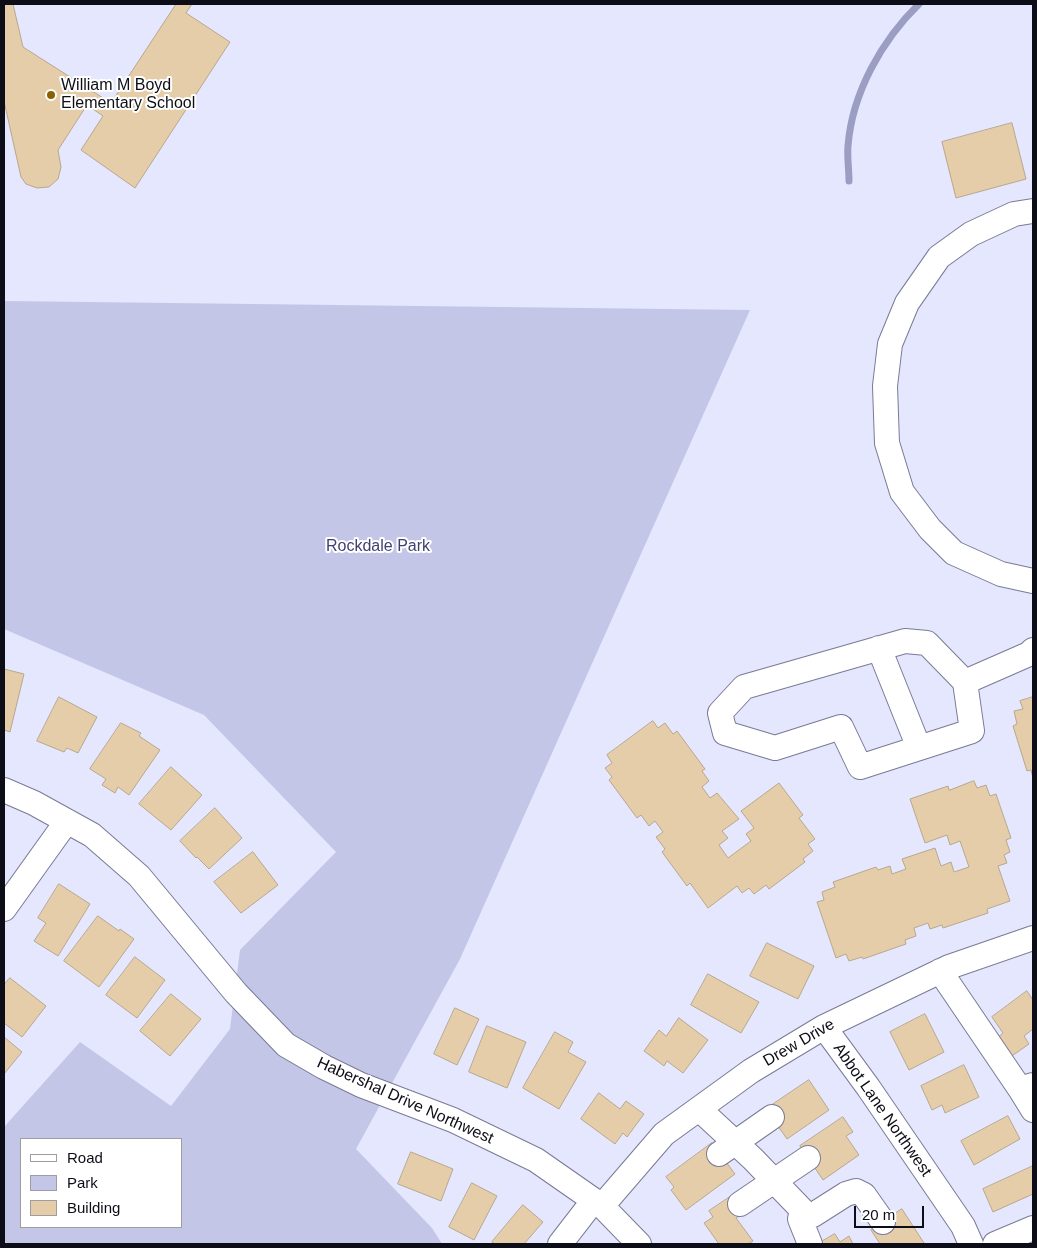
<!DOCTYPE html>
<html>
<head>
<meta charset="utf-8">
<style>
	body { margin:0 }
	#map { position:relative; width:1037px; height:1248px; overflow:hidden; background:#e5e7fe; font-family:Arial,sans-serif }
	canvas { display:block }
	.frame { position:absolute; inset:0; border:5px solid #0d0d17; pointer-events:none }
	.legend { position:absolute; left:20px; top:1138px; width:162px; height:90px; box-sizing:border-box; background:#fff; border:1px solid #9e9ea2; margin:0; padding:6px 9px; list-style:none; font-size:15px; color:#0d0d17 }
	.legend li { display:flex; align-items:center; gap:10px; height:25px }
	.legend b { width:25px; border:1px solid #9e9ea2 }
	.scale { position:absolute; left:854px; top:1206px; width:70px; height:22px; box-sizing:border-box; border:2px solid #0d0d17; border-top:0; padding-left:6px; font-size:15px; line-height:18px; white-space:nowrap; color:#0d0d17; -webkit-text-stroke:4px #fff; paint-order:stroke }
</style>
</head>
<body>
<div id="map">
<canvas width="1037" height="1248"></canvas>
<div class="frame"></div>
<ul class="legend">
<li><b style="height:6px;background:#fff"></b>Road</li>
<li><b style="height:14px;background:#c3c6e7"></b>Park</li>
<li><b style="height:14px;background:#e4cda8"></b>Building</li>
</ul>
<div class="scale">20 m</div>
</div>
<script>
const ctx = document.querySelector('canvas').getContext('2d');
ctx.lineJoin = 'round';
function paint(path, color) { ctx.fillStyle = color; ctx.fill(path, 'evenodd'); }
function strokePath(path, color, width, dash) { ctx.strokeStyle = color; ctx.lineWidth = width; ctx.lineCap = dash ? 'butt' : 'round'; ctx.setLineDash(dash || []); ctx.stroke(path); }
function write(font, color, halo, rows, align = 'center') {
  ctx.font = font + ' Arial,sans-serif'; ctx.lineWidth = 4; ctx.setLineDash([]); ctx.textBaseline = 'middle'; ctx.strokeStyle = halo; ctx.fillStyle = color; for (const [text, x, y, turn = 0] of rows) {
    ctx.save(); ctx.translate(x, y); ctx.rotate((+turn || 0) * Math.PI / 180); ctx.textAlign = isNaN(turn) ? turn : align; if (halo) ctx.strokeText(text, 0, 0); ctx.fillText(text, 0, 0); ctx.restore();
  }
}
const green = new Path2D(`
	M4,301l746,9 -290,649 -104,190 76,79 10,16h-438v-117l76,-85 91,64 59,-77 10,-79 96,-98 -132,-137 -200,-86zM21,1139h160v88h-160z`);
const stream = new Path2D(`
	M849,181c0,-12 -2,-24 -1,-35 4,-53 34,-106 71,-142`);
const building = new Path2D(`
	M4,4h9l10,43 88,56 65,-99h16l-6,9 44,29 -95,146 -54,-38 22,-34 -16,-11 -29,45 3,17 -3,12 -9,8 -12,1 -11,-4 -5,-7 -17,-76z
	M1012,123l14,56 -70,19 -14,-56z
	M4,669l20,5 -14,58 -6,-2z
	M59,697l38,20 -19,36 -11,-5 -3,4 -27,-11z
	M1033,697v81l-2,-8 -4,1 -14,-45 4,-2 -3,-13 9,-2 -3,-8z
	M653,721l5,7 7,-5 8,11 4,-3 28,38 -3,2 7,10 -7,6 8,11 7,-5 22,26 -17,12 6,7 -9,7 9,13 23,-17 -5,-7 8,-6 -13,-17 38,-28 24,32 -4,3 16,21 -7,5 5,7 -10,8 2,3 -36,27 -3,-4 -12,9 -5,-6 -7,5 -5,-7 -29,22 -18,-25 -3,3 -25,-34 3,-3 -9,-12 7,-5 -8,-11 -6,5 -8,-11 -4,3 -28,-38 3,-3 -7,-9 7,-5 -5,-8z
	M121,723l20,10 -2,3 21,14 -31,45 -11,-8 -3,6 -13,-8 4,-6 -16,-10z
	M171,767l31,28 -31,35 -32,-26z
	M974,781l3,7 9,-3 4,11 6,-2 15,44 -5,2 4,12 -6,3 3,8 -9,3 12,35 -23,8 1,4 -45,15 -1,-3 -12,4 -2,-6 -14,5 2,8 -11,4 1,4 -43,15 -1,-2 -13,4 -3,-7 -10,4 -19,-56 7,-2 -2,-8 13,-5 -2,-5 43,-15 2,3 12,-4 2,8 14,-5 -4,-10 33,-11 6,18 10,-4 3,10 15,-5 -9,-26 -10,4 -3,-10 -22,8 -15,-44 38,-13 1,4z
	M215,808l27,30 -33,31 -12,-12 -1,1 -16,-17z
	M253,852l25,33 -37,28 -27,-31z
	M59,884l31,20 -32,52 -24,-15 12,-18 -8,-5z
	M98,916l21,15 1,-2 14,10 -35,48 -35,-26z
	M767,943l47,23 -16,33 -48,-23z
	M135,957l30,23 -28,38 -31,-23z
	M708,974l51,28 -18,31 -50,-28z
	M10,978l36,28 -24,31 -18,-14v-38z
	M1027,991l6,9v29l-9,7 5,8 -20,14 -13,-19 7,-6 -11,-16z
	M171,994l30,25 -31,37 -30,-25z
	M455,1008l24,11 -22,46 -23,-11z
	M925,1014l19,38 -35,18 -19,-38z
	M679,1018l29,22 -25,33 -16,-12 -3,5 -20,-15 15,-21 7,6z
	M487,1026l39,16 -19,46 -38,-16z
	M555,1032l18,10 -5,10 18,10 -27,47 -36,-21z
	M4,1037l18,15 -18,22z
	M964,1065l15,32 -34,16 -3,-8 -10,5 -11,-24z
	M809,1080l20,30 -42,29 -21,-30z
	M599,1093l21,16 6,-8 18,13 -17,23 -4,-4 -8,11 -34,-25z
	M1008,1116l12,23 -46,26 -13,-24z
	M843,1117l10,15 -7,4 13,19 -36,25 -23,-34z
	M712,1143l23,31 -49,36 -15,-20 3,-3 -8,-10z
	M411,1152l42,17 -12,32 -43,-17z
	M1033,1166v28l-40,18 -10,-23z
	M472,1183l25,13 -23,44 -25,-13z
	M733,1195l12,17 -9,6 17,23 -5,3h-29l-15,-21 9,-6 -4,-6z
	M523,1205l20,17 -19,22h-29l-3,-2z
	M902,1209l22,34 -2,1h-42l-9,-14z
	M835,1234l5,8 9,-6 4,8h-36z`);
const minor = new Path2D(`
	M1033,211l-19,3 -43,20 -32,23 -32,46 -17,41 -5,42 2,57 15,49 28,37 24,24 47,21 32,7
	M905,641l22,2 38,39 7,49 -112,36 -19,-40 -66,21 -50,-15 -5,-20 24,-26z
	M879,648l40,100
	M965,682l64,-28 4,-4
	M4,790l30,13 58,32 47,41 97,117 50,52 38,22 37,18 92,35 83,40 66,46 37,38
	M4,909l63,-88
	M940,971l80,118 13,-4
	M824,1027l44,60 95,139 8,18
	M1020,1089l13,21
	M699,1109l54,50 53,55 7,1 33,-21 10,-3 8,4 19,27
	M719,1154l53,-37
	M740,1204l68,-46
	M602,1206l62,-72 87,-63 73,-44 125,-60 84,-29
	M802,1210l-2,9 10,25
	M560,1244l34,-44
	M995,1244l38,-16`);
const markers = [
	[51,95,5,"#8a6100"]
];
const poiNames = [
	["William M Boyd",61,86],
	["Elementary School",61,104]
];
const parkNames = [
	["Rockdale Park",378,547]
];
const streetNames = [
	["Drew Drive",799,1043,-30],
	["Habershal Drive Northwest",405,1101,24],
	["Abbot Lane Northwest",882,1110,55]
];
paint(green, '#c3c6e7');
strokePath(stream, '#9b9dc3', 7);
paint(building, '#e4cda8');
strokePath(building, '#b7a78e', 1);
strokePath(minor, '#797a95', 26);
strokePath(minor, '#fff', 24);
for (const [x, y, r, color] of markers) { const dot = new Path2D(); dot.arc(x, y, r, 0, 2 * Math.PI); ctx.fillStyle = color; ctx.fill(dot); strokePath(dot, '#fff', 2); }
write('16px', '#0d0d17', '#fff', poiNames, 'left');
write('16px', '#3f3f71', '#fff', parkNames);
write('16px', '#0d0d17', '#fff', streetNames);
</script>
</body>
</html>
